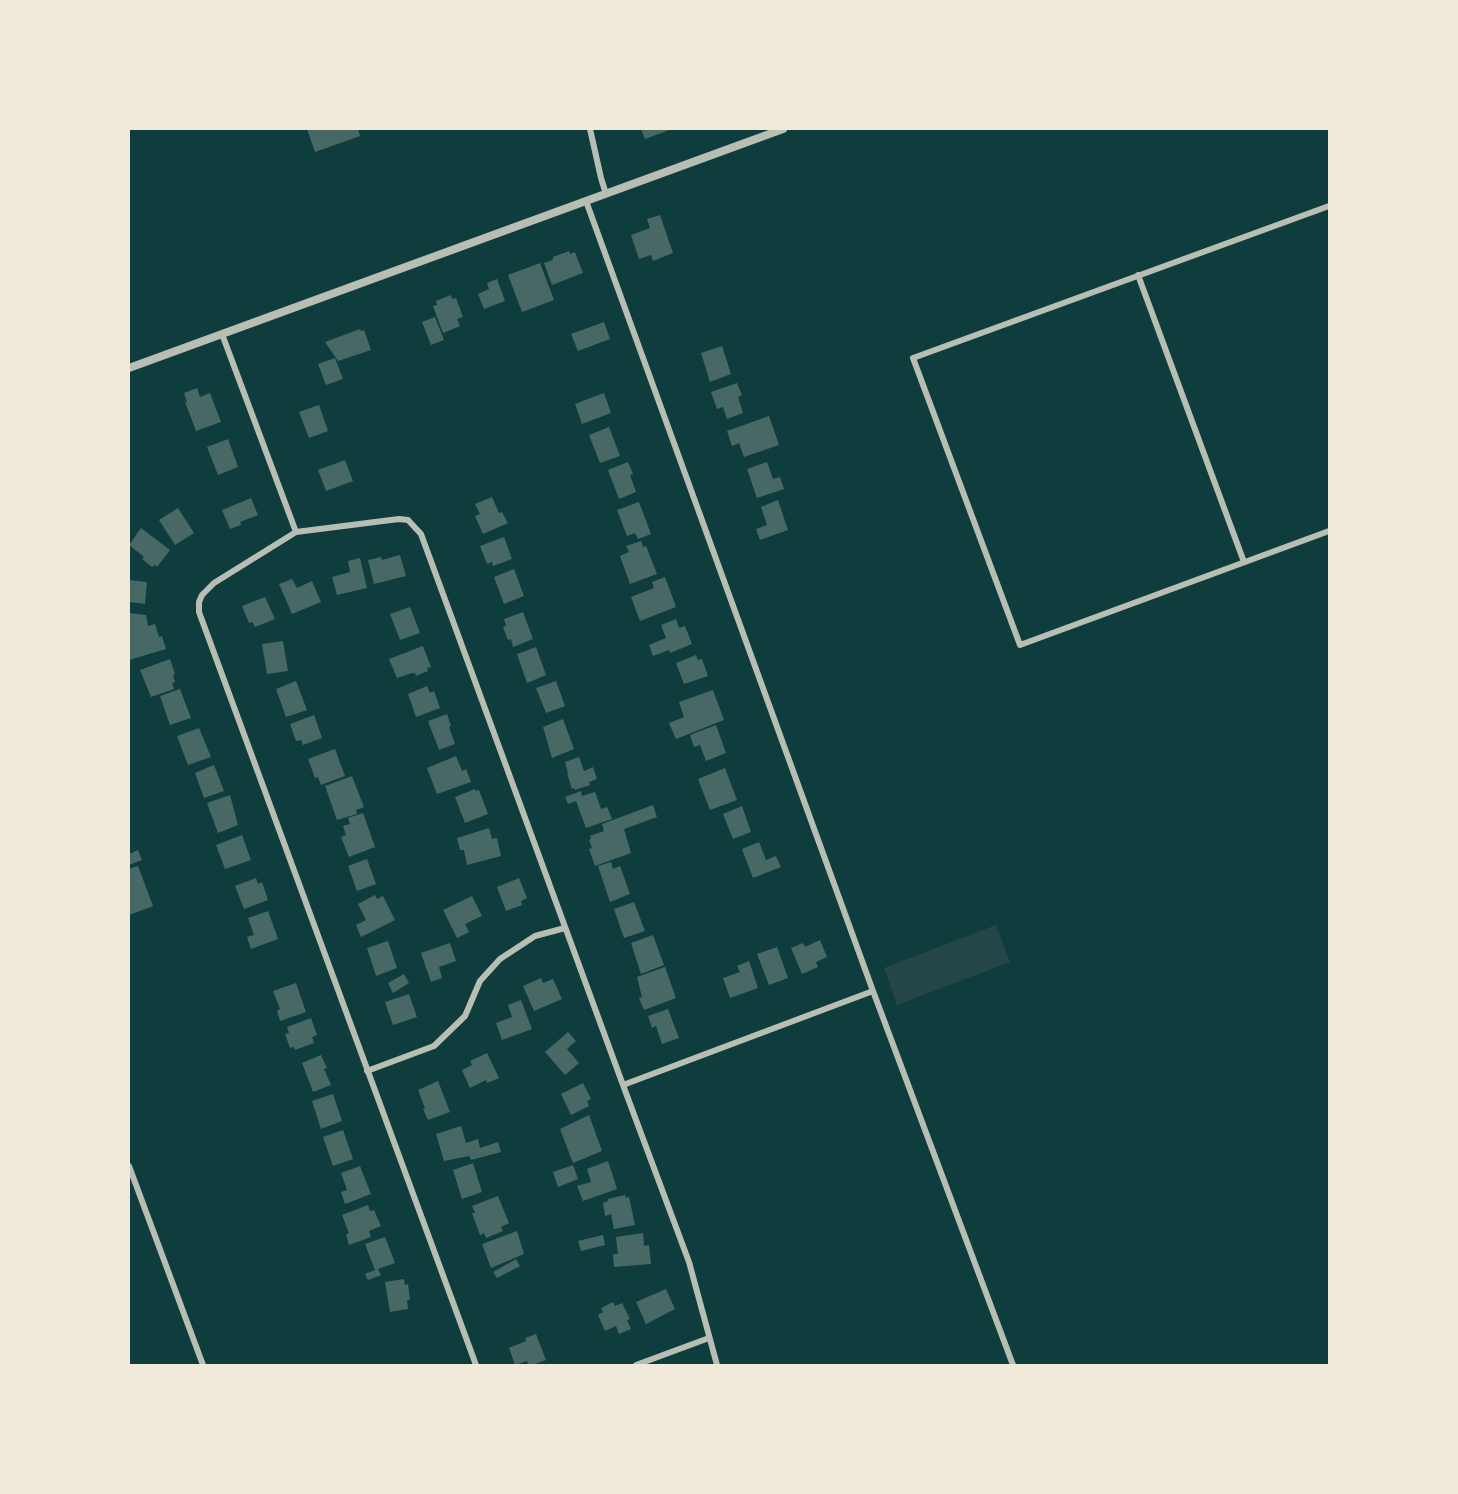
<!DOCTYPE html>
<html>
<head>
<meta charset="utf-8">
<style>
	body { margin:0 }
	#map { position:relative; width:1458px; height:1494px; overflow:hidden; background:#0f3d3e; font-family:Ubuntu,sans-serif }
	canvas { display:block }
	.frame { position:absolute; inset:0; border:130px solid #f1e9da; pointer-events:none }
</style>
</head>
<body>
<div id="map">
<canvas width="1458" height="1494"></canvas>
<div class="frame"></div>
</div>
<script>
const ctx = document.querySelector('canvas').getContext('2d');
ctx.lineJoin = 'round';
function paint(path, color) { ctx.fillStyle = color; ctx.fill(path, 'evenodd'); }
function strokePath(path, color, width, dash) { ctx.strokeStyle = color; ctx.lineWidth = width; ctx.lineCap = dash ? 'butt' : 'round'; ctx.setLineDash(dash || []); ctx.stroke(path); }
const green = new Path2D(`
	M996,925l14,37 -113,43 -13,-37z`);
const building = new Path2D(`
	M307,129h51l2,7 -45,16z
	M641,129h31l-27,10z
	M660,215l13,38 -20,8 -2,-6 -12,4 -8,-24 19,-7 -3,-9z
	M569,251l1,3 5,-2 8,21 -31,12 -8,-22 9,-3v-3z
	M540,263l14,37 -32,12 -14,-37z
	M497,279l8,22 -21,8 -6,-15 11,-5 -2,-6z
	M451,295l1,4 4,-1 7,19 -6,2 3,7 -17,7 -10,-27 4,-1 -1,-4z
	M435,317l9,23 -13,5 -9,-23z
	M604,322l6,17 -32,12 -7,-17z
	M360,329l1,2 3,-1 7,20 -33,11 -13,-19z
	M722,346l9,28 -21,8 -9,-29z
	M335,358l8,21 -17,6 -8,-21z
	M737,383l5,12 -4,2 5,16 -16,6 -4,-12 -6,2 -6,-17z
	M197,388l3,9 10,-4 11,29 -25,9 -11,-29h2l-3,-9z
	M604,393l7,20 -29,11 -7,-20z
	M319,405l9,26 -19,7 -10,-26z
	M769,416l10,29 -35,12 -5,-14 -7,3 -5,-15z
	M609,427l11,29 -20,7 -11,-28z
	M228,439l10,28 -20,8 -11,-28z
	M345,460l8,21 -27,10 -8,-21z
	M628,462l5,12 -3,1 6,17 -17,7 -11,-29z
	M767,462l6,17 7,-2 4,12 -27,9 -10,-29z
	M492,497l7,16 3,-1 6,11 -25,11 -8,-18 5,-2 -5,-10z
	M251,498l7,17 -18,7 1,3 -11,4 -8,-19z
	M778,500l10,30 -28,10 -4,-11 11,-4 -6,-18z
	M639,502l12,32 -13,5 -3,-6 -8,3 -10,-26z
	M178,508l16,25 -19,12 -16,-25z
	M141,528l29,22 -13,17 -2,-2 -3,2 -10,-8 2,-2 -15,-12z
	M504,537l8,22 -19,7 -1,-4 -5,2 -7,-18z
	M641,541l2,6 3,-1 11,28 -27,10 -10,-28 9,-4 -3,-6z
	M400,555l6,21 -32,8 -6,-24 13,-3 1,3z
	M360,558l7,30 -30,7 -5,-18 18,-5 -2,-11z
	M514,569l10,27 -20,8 -10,-27z
	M665,577l11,30 -36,14 -9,-24 23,-9 -2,-6z
	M292,579l5,9 15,-7 9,21 -29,12 -13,-30z
	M129,580l18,2 -2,22 -16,-2z
	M265,597l10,22 -20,8 -3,-5 -3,1 -7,-17z
	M410,607l10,26 -20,7 -10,-26z
	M523,612l10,27 -20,8 -2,-8 -3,1 -5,-13 3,-1 -2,-7z
	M129,613l17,2 2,11 7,-2 4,13 3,-1 4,13 -37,11z
	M676,619l3,9 6,-2 7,18 -22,9 -1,-3 -16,6 -4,-11 17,-7 -5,-13z
	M283,641l5,30 -21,3 -5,-30z
	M423,646l8,21 -4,1 1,3 -12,5 -1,-3h-3l-15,5 -8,-19z
	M536,647l10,28 -19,8 -10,-29z
	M696,655l2,5 4,-1 6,17 -24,8 -8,-21z
	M170,659l5,15 -2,1 2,7 -3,1 2,6 -23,8 -11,-27z
	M296,681l11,29 -21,7 -10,-28z
	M556,681l9,25 -19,7 -10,-25z
	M427,686l3,7 4,-2 6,17 -24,9 -8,-23z
	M180,689l11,29 -21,7 -10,-29z
	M713,690l11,30 -48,19 -7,-16 15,-6 -5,-15z
	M447,714l4,12 -2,1 6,17 -16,6 -11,-29z
	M314,715l8,23 -19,7 -2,-5 -5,1 -6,-17z
	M563,719l11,30 -22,9 -9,-31z
	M716,725l10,28 -20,8 -6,-16 -6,2 -4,-12z
	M199,728l12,29 -23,8 -11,-29z
	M335,749l10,27 -24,9 -3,-8 -3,1 -7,-19z
	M456,756l6,15 4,-2 5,13 -34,12 -10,-26z
	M579,757l5,14 9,-4 4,12 -8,3 1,3 -15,5 -1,-2 -2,1 -5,-16h1l-3,-11z
	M214,765l10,26 -20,7 -9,-25z
	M725,768l12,32 -27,10 -12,-31z
	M352,776l12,31 -8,3 1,4 -20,6 -12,-34z
	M475,789v2l4,-1 9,24 -23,9 -10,-26z
	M581,791l1,5 13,-4 6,17 6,-2 5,12 -26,9 -10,-27 -8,3 -3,-7z
	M230,795l8,30 -20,8 -11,-30z
	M653,805l4,12 -33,12 7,24 -36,13 -6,-17 3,-1 -3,-8 2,-1 -1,-3 14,-5 -2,-7z
	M742,806l9,26 -18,7 -10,-25z
	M363,813l12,34 -26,10 -8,-20 5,-2 -3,-9 7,-2 -2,-6z
	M489,828l3,11 5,-1 4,18 -34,9 -3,-15h-4l-3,-12z
	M242,835l9,25 -26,9 -9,-24z
	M759,842l7,18 10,-4 5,11 -28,11 -11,-29z
	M138,850l4,10 -13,5v-11z
	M367,859l9,25 -19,7 -9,-25z
	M611,862l2,7 7,-3 10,28 -20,8 -12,-36z
	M138,866l15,40 -24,9v-46z
	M256,878l2,6 4,-2 6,18 -24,9 -9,-23z
	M519,878l8,20 -6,3 1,4 -16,6 -9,-24z
	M375,895l2,4 6,-3 12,24 -34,17 -5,-12 10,-5 -8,-16z
	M472,896l10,20 -17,8 4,8 -12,6 -14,-28z
	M634,902l11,29 -21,7 -10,-29z
	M268,911l10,28 -27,10 -4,-12 7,-2 -6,-17z
	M653,935l11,30 -23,9 -10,-31z
	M820,940l7,17 -11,5 2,5 -16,7 -11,-26 12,-5 2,4z
	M388,941l9,27 -21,8 -9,-28z
	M450,943l6,18 -17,6 3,11 -11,4 -10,-29z
	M777,947l11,31 -19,7 -12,-31z
	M749,961l9,27 -28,10 -7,-20 17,-6 -3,-6z
	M665,967l11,31 -32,12 -5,-12 3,-1 -5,-20z
	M404,974l5,9 -16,10 -5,-10z
	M541,978l2,5 10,-4 9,20 -28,12 -11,-25z
	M296,983l10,29 -26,9 -3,-10 3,-2 -7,-18z
	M409,994l8,23 -24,8 -8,-23z
	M521,1000l11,29 -30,11 -6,-17 16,-6 -4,-12z
	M668,1009l11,29 -17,6 -6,-18 -4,2 -4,-12z
	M311,1018l6,17 -5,2 2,6 -19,7 -1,-3 -4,1 -5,-14 4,-1 -2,-6z
	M568,1032l8,9 -9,8 12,14 -14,12 -20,-23z
	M487,1053l12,25 -12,5 -1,-3 -16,8 -8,-18 10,-5 -2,-4z
	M321,1055l6,13 -3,1 7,16 -18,7 -11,-29z
	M438,1081l12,31 -22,8 -5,-11 2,-1 -7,-18z
	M583,1083l8,16 -4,2 2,5 -18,9 -10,-21z
	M333,1094l9,27 -21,8 -9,-28z
	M589,1115l13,36 -29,12 -13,-34z
	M461,1126l5,17 12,-4 2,9 18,-6 3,10 -30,8 -2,-4 -25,5 -8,-27z
	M343,1130l10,29 -20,7 -10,-29z
	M608,1161l9,28 -34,12 -6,-15 14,-4 -4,-13z
	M473,1163l9,29 -20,7 -9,-29z
	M573,1165l5,14 -20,8 -5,-15z
	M360,1166l11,28 -26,10 -4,-12 6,-2 -6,-17z
	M625,1195l1,3 3,-1 6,28 -21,4 -3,-15 -6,2 -2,-13 5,-2v-2z
	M498,1196l11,27 -8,4 2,4 -17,7 -2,-5 -4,2 -8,-22h3l-3,-7z
	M368,1205l2,6 4,-1 7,16 -12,5 2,6 -22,8 -3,-11 3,-1 -7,-18z
	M517,1231l7,23 -33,14 -9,-24z
	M643,1233l1,13 5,-1 2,19 -37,3 -1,-13h5l-2,-17z
	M603,1235l2,10 -24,6 -3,-10z
	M385,1237l10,26 -17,6 3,6 -13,5 -3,-6 10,-4 -10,-26z
	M516,1259l4,7 -23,12 -4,-6z
	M404,1279l1,6 3,-1 2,16h-3l1,9 -18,3 -5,-30z
	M666,1289l9,20 -29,15 -10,-22z
	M613,1302l2,4 7,-3 8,16 -3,1 4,9 -12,5 -3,-8 -11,5 -7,-16 5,-3 -2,-4z
	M536,1334l10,26 -14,5h-4l-1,-4 -12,4 -6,-17 17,-7 -1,-3z`);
const minor = new Path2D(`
	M590,129l11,49 5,16
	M586,201l287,790 140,374
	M1329,206l-416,152 107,287 309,-114
	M1138,275l106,287
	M222,334l74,198
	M367,1071l67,-25 31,-30 15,-35 20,-22 35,-23 30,-8
	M623,1085l250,-94
	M129,1166l74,199
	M476,1365l-277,-753v-10l3,-7 12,-12 82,-51 103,-13 9,1 13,14 202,551 66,177 28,103
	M636,1365l73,-27`);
const tertiary = new Path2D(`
	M129,368l654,-239`);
paint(green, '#244646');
paint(building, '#486865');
strokePath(minor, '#b8beb3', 6);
strokePath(tertiary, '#b8beb3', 8);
</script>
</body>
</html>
